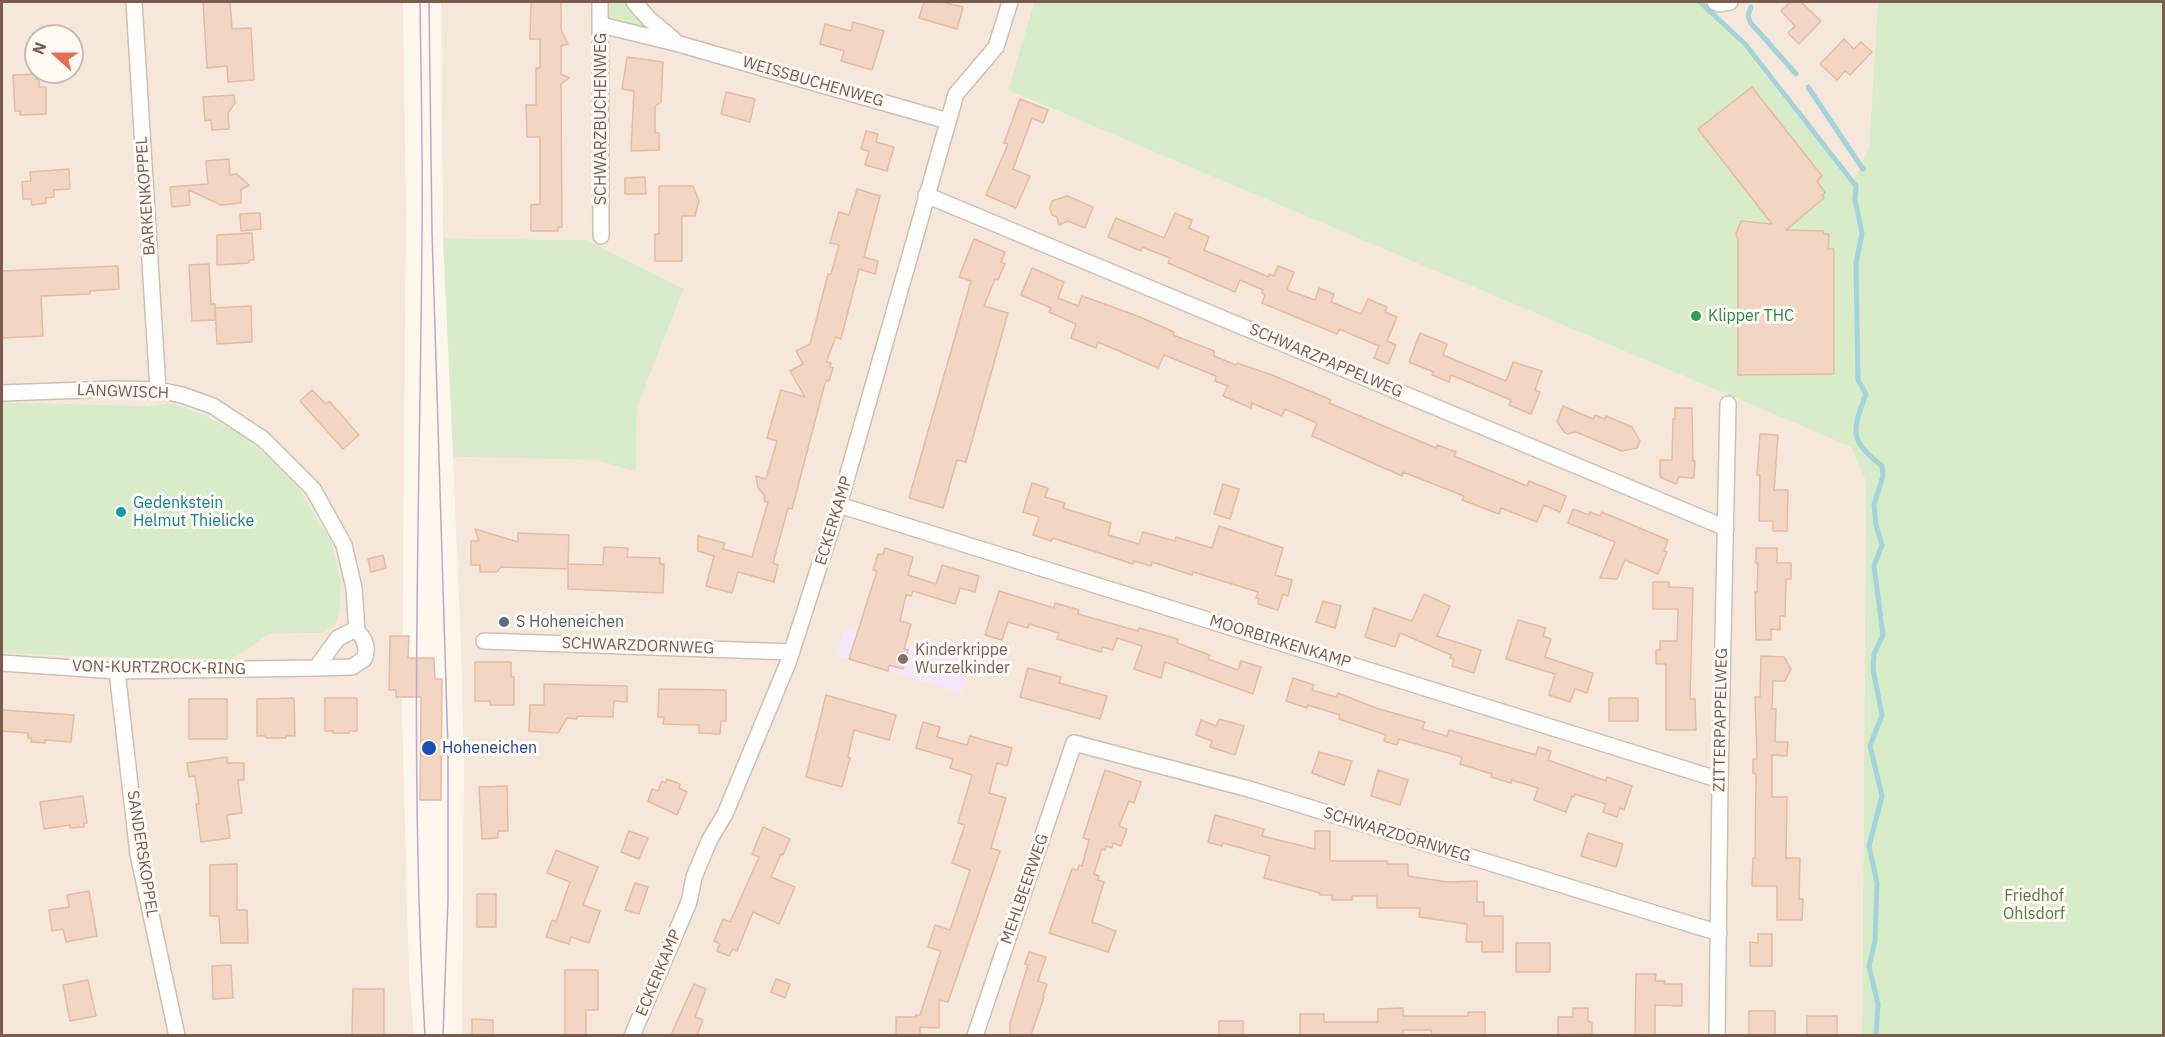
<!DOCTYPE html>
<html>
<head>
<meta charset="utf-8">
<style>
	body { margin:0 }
	#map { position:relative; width:2165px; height:1037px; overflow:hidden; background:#fdf6ec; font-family:"IBM Plex Sans",sans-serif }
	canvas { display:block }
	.frame { position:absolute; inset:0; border:3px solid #7a5c4d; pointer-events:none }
	.north { position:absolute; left:24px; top:24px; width:60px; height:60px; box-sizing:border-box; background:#fffaf3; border:2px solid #cabbb1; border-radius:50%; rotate:291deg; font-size:16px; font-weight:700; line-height:24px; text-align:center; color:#7a5c4d }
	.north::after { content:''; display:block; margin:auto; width:21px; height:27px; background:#e76f51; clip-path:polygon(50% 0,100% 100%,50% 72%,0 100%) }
</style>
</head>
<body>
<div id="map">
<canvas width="2165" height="1037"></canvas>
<div class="frame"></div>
<div class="north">N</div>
</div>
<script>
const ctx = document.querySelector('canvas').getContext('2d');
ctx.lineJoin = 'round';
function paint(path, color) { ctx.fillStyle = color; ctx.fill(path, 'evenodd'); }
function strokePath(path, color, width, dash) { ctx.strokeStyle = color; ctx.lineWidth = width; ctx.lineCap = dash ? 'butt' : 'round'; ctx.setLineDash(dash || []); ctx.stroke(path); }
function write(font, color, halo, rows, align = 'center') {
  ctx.font = font + ' "IBM Plex Sans",sans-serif'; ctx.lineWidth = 6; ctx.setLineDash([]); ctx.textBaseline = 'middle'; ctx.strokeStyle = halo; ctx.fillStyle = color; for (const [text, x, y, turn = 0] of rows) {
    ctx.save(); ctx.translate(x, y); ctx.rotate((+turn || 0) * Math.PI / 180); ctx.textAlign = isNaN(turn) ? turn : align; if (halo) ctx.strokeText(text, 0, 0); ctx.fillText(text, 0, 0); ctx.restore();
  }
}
const residential = new Path2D(`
	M2,2h401l3,208 -4,501 7,264 5,60h-412v-382l115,5 115,2 37,-26 55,-1 12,-9 4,-16 1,-28 -10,-40 -32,-51 -27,-29 -35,-28 -29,-15 -35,-14 -26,3 -145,-4zM36,36h36v36h-36z
	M441,2h593l-26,88 843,357 15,35 -4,553h-1400l2,-269 -3,-118 -8,-191 143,3 40,12 1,-64 47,-118 -98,-50 -143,-2z
	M1698,2h180l-9,145 -17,37 -112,-141z`);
const education = new Path2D(`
	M846,626l124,37 -9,30 -124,-37z`);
const green = new Path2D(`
	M607,2h18l19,21 -2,5 -35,-9z
	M1034,2h664l42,41 112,141 17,-37 9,-145h285v1033h-301l4,-553 -15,-35 -843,-357z
	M443,238l143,2 98,49 -47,119 -1,64 -40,-12 -143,-3z
	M2,402l145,4 26,-3 35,14 29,15 35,28 27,29 32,51 10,40 -1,28 -4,16 -12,9 -55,1 -37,26 -115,-2 -115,-5z`);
const stream = new Path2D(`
	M1700,2l45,42 111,142 -1,14 7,33 -6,31 2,116 8,14c-14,38 -17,46 16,72l1,10 -9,29 2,20 6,20 -8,21 9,69 -9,19 -1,15 9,46 -12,31 12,50 -13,50 8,37 -2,58 -6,25 9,38 -2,32
	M1751,7l-3,8 2,7 46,52
	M1808,87l55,82`);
const building = new Path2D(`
	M203,2h27l2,27 19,-1 3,52 -26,2 -1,-16 -20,2z
	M531,2h30v28l7,14 -7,2v28l8,4 -8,6v5l1,138h-4v4h-27v-26l9,-1v-67h-13l-1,-32h10v-37h4v-29h-10z
	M924,2h18l21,5 -6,22 -38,-11z
	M1790,2h11l20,19 -22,23 -11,-11 7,-7 -14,-15z
	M853,22l31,9 -12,39 -31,-9 3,-10 -24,-7 5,-20 26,7z
	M1844,39l10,10 7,-7 11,10 -22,23 -5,-4 -8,9 -17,-16z
	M627,57l36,5 -2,40 -6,4v27h4v17l-28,1 3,-60 -12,-2z
	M36,74v5h3v8h7v27l-26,1v-4h-5l-2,-36z
	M1752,87l70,89 -5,5 8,12 -3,2 2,3 -38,32 37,1v3h6l-1,15h6v125l-96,1v-134l-2,-7 5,-13 31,3 -74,-95z
	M726,92l29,7 -5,23 -29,-8z
	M234,95l1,8 -7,10 1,16 -17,1 -1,-10 -6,1 -2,-24z
	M1020,99l28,11 -5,13 -11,-5 -19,51 17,7 -14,32 -30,-13 22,-51 -4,-1z
	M866,131l12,3 -2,8 18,5 -7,24 -22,-6 4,-14 -8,-2z
	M229,159l1,16 7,-1 12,11 -8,5v13l-20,2 -32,-15 1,15 -18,2 -2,-20 38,-3 -2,-23z
	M69,169l1,20 -16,1v7l-8,1v5l-14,2 -1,-6h-8l-1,-17 9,-1 -1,-9z
	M645,177l1,17h-21v-16z
	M659,186h34l6,15 -4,15h-13v45h-27v-27h4z
	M857,189l23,7 -16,61 14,4 -3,13 -16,-5 -18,70 -5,-2 -10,25 5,1 -1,4 3,1 -4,13 -2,-1 -2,3 -33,126 -4,-1 -15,55 5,2 -4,17 -36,-10 -6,21 -26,-7 8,-30 -16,-5v-15l27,7 -2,6 29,8 16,-55 -4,-1 1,-5 -7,-8 -2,-12 10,3 11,-38 -10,-3 14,-48 24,7 -15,-26 13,-7 -7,-13 14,-7 18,-70h3l8,-29 -9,-2 9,-31 10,3z
	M1067,196l26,11 -8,21 -17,-7 -9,4 -2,-8 -5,-2 -2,-7 2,-7z
	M260,213l1,16 -20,2 -1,-17z
	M1175,213l17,7 -3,8 20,9 -5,13 65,27v-3l5,2 4,-10 16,6 -7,18 28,10 4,-12 15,6 -3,8 30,12 7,-15 19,8 -2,5 12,5 -10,24 9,4 -8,19 -14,-6 5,-12 -40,-17 -2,5 -75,-31 3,-8 -3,-2 1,-3 -23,-10 -5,12 -67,-29 2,-5 -28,-11 -1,4 -33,-14 8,-19 48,20z
	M252,233l2,27h-5v3l-32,2v-30z
	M974,239l31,13 -4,10 4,2 -7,16 -3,-1 -11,27 24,7 -42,149 -9,-2 -14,48 -34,-10 62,-217 -12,-4z
	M209,264l2,40h4v16l-23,1 -3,-56z
	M118,266l1,23 -29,2v3l-49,2 2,40 -41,2v-67z
	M1032,268l32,14 -6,16 20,8 4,-10 53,19 39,17 -1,3 41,16v5l22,9 1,-2 35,12 59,25 -2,3 107,45 1,-3 19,7 -2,4 73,30 2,-5 37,15 -6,16 -16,-7 -7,17 -36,-14 -2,6 -37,-14 2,-4 -61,-24 -1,4 -90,-40 5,-13 -32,-14 -3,7 -30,-13 -1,5 -28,-12 5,-10 -13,-5 1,-5 -52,-21 -6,13 -60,-26 -2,6 -25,-10 5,-14 -27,-12 2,-4 -30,-13z
	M251,306l1,36 -35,2 -2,-36z
	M1420,333l27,11 -4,11 63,26 7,-19 29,9 -7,19 5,2 -9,22 -22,-9 2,-5 -60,-25 -2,7 -17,-7 2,-3 -25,-10z
	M312,390l14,14 3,-3 30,34 -16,14 -43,-48z
	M1563,406l30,13 2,-4 10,4 1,-3 26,11 8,14 -3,7 -15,3 -46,-19 -9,2 -3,-2 -7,-11z
	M1675,408h17l1,53h2l-1,17 -15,-1 -3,7 -16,-7v-17h12l1,-41h2z
	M1760,434l18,1 -4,55h14l-1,41h-14v-10h-14l1,-46h-3z
	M1032,483l16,5 -3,9 20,6 -2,5 48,15 -3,12 31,9 4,-12 32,9 1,-4 36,11 7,-22 64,22 -8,27 17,5 -4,16 -5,-2 -5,16 -20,-6 1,-5 -3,-1 2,-6 -65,-20 -1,3 -40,-13 -1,4 -17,-5 -1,3 -80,-26 -2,3 -18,-6 6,-18 -16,-5z
	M1223,484l16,5 -9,30 -16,-5z
	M1573,509l16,6 1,-3 10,4 2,-4 66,28 -4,11 3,1 -9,22 -33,-14 -8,19 -17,-1 15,-36 -47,-19z
	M475,529l43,13v-9l51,2 -1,34 -67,-2 -4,5h-17v-7h-9v-24h8z
	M604,547l24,1 -1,9 33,1v6h4l-1,29 -95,-4v-25l35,1z
	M885,548l28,9 -5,18 28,9 6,-19 37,11 -4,16 -15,-4 -5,16 -42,-13 -2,5 -5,-1 -6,26 11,3 -7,25 4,1 -5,19 -14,-4 -1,6 -39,-12 28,-88 -4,-1 5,-16 5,1z
	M1756,548h21v15h14v16h-5l-1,37h-5v14l-9,-1v11h-15l-1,-48h2l1,-29h-2z
	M383,555l3,13 -15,4 -3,-13z
	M1653,582h16v5l24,1 -3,111h5l1,31h-30v-66h-10v-14h4v-9h17l1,-32h-25z
	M999,591l55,17 1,-5 24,7 -1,4 60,17 1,-3 39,11 -1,4 33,12 -2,4 30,11 3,-9 20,6 -8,27 -88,-32 -4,16 -27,-9 8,-23 -25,-8 -4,12 -11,-3 -1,5 -44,-13 2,-6 -30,-9 -1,4 -20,-6 -6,18 -17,-5z
	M1424,594l26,12 -13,30 44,14 -7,23 -22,-7 2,-7 -4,-1 1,-3 -51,-22 -5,14 -30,-10 9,-29 38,13z
	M1323,601l18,5 -6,22 -19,-6z
	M1518,620l28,8 -3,8 8,3 -6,18 48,16 -6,20 -12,-4 -5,13 -21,-7 6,-21 -49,-15z
	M390,636h19l-1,22h26l1,21h7l-1,121h-21l1,-103h-25v-7h-7z
	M1761,656l23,1 7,12 -6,12h-12l-1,28h4l-1,33h13l-1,14 -15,-1v42h15l-1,61h14l-1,41h4l-1,21h-25v-34h-25l1,-28h2l1,-84 -3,-1v-14h4l-2,-62h5z
	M475,662h36v15h3v28h-24v-4h-15z
	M1028,668l33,9 -2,6 48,13 -7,23 -80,-22z
	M1293,678l21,7 -2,5 24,7 2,-4 38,15 49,14 -3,7 25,7 2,-6 87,25 2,-8 13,4 -3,9 58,21 1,-4 25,9 -8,24 -4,-2 -3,9 -14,-5 3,-8 -31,-10 -1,3 -2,-1 -6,16 -32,-12 4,-12 -26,-8 -1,3 -20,-6 1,-3 -32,-10 2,-7 -63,-18 -2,6 -13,-4 2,-6 -47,-16 1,-4 -32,-10 -1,3 -21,-7z
	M544,684l83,2v16l-13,-1 -1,16 -36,-1v3l-10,-1 -9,15 -29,-2 1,-26h14z
	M659,689l67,1v31h-5l-1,13 -21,-1v-8l-36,-1 1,-7h-6z
	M826,695l70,20 -7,25 -35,-10 -6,27 2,1 -8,29 -36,-10z
	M294,698l1,38h-9v2h-20l-1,-2h-8v-37z
	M325,698h32v33h-8v2h-16v-2h-8z
	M1609,698h29v23h-29z
	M189,699h38v40h-38z
	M2,710l72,5 -3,27 -26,-2v3l-14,-1v-4h-3v-5l-26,-2z
	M1219,719l25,7 -9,29 -25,-8 2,-6 -16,-6 5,-15 15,6z
	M923,722l17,5 -3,10 30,8 3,-9 42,12 -5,18 -10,-3 -8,30 17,5 -15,50 9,3 -52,151 -9,-2v28l-19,-1v8h-24v-18h20v-2h4l21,-64 -13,-4 7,-22 15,5 20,-60 -18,-7 13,-38 -7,-2 14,-48 -22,-7 3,-9 -37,-11z
	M1319,752l33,9 -8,24 -32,-12z
	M227,757v6h17v17h-6l4,33 -15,2 3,23 -29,4 -5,-38h3l-4,-28 -6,1 -2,-14z
	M1105,770l36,12 -7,21 -5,-2 -10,25 8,3 -6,17 -8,-3 -1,5 -6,-2 -1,4 -3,-1 -8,25 5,2 -1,4 6,2 -12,40 24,9 -8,21 -59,-19 23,-64 6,1 1,-5 3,1 7,-26 -6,-2z
	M1378,770l30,10 -8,25 -29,-9z
	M667,779l13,5 -1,4 8,4 -10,23 -29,-14 4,-12 6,2 4,-10 3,2z
	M507,786l1,45h-10v7l-16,1 -3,-52z
	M83,796l4,27h-3v4l-14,1v-3l-26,4 -4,-27z
	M1215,815l49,14 -2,7 53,13v-18h15v30h57v3h21v12l39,6 30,-1v21h7v14h19v36h-21v-10h-16l1,-18 -48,-7 1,-9h-43v-12h-25v4h-20v-5h-12v-2l-56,-15 6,-22 -47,-13 -1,3 -14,-4z
	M763,827l27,12 -7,16 -2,-1 -10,23 24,10 -16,37 -26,-12 -16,39 -4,-2 -4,7 -12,-5 3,-7 -6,-3 9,-22 7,3 29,-65 -7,-3z
	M629,831l19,7 -9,21 -18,-7z
	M1588,833l35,11 -7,23 -35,-11z
	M556,850l42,17 -15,38 17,6 -11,32 -18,-6 -2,7 -23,-7 6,-17 4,2 14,-40 -23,-9z
	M237,864v46h10l1,33h-27l-2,-27h-9v-51z
	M635,883l13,4 -9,27 -14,-4z
	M89,891l8,45 -31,6 -3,-13 -11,2 -3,-21 20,-3 -2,-12z
	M477,894h19v33h-19z
	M1758,934h14v32h-22v-24l8,1z
	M1516,943h34v29h-34z
	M1029,952l17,5 -8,24 9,3 -4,12 1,1 -13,38h-21v-12l18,-58 -3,-1z
	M231,965l2,33 -20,1 -1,-33z
	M565,970h33v40h-12v25h-21z
	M1636,974h20l-1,7h10l-1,3h18v22l-27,-1v30h-20z
	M776,979l14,5 -5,14 -14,-6z
	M88,980l8,36 -26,5 -7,-36z
	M694,984l12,5 -11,28 8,3 -6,15h-26z
	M353,989h31v46h-32z
	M1403,1008v8h65v-4h17v23h-53l-1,-5h-28v5h-103v-21h24v8h54v-13z
	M1573,1008h15v13l4,2v11l-34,1v-18h15z
	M1749,1011h26v24h-26z
	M1807,1016h30v19h-30z
	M472,1019l21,1v15h-21z
	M1219,1021h24v14h-24z`);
const minor = new Path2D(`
	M134,2l24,388
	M600,2l1,234
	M634,2l15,17 25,21
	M1715,2l4,2 11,-2
	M601,25l78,19 269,77
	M926,195l800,333
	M2,393l113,-4 43,1 24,5 31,11 50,33 50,50 31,56 10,43 3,43
	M839,505l881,275
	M352,631h5c8,8 12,17 7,28l-12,8 -36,1 22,-30z
	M484,641l308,11
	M2,663l115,8 199,-3
	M117,671l21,183 39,182
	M632,1036l57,-134 5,-25 16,-38 15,-25 63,-151 51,-158 117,-411 40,-47 14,-45
	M975,1036l99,-293 175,46 470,144
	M1717,1036l3,-256 8,-376`);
const tram = new Path2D(`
	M420,2c1,77 3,155 2,233 -2,267 -13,534 3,801
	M429,2l3,230 16,517v151l-5,136`);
const markers = [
	[1696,316,6,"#2e9e5b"],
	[121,512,6,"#0f9aa8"],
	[504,622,6,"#5c6f8a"],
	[903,659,6,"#8d6e63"],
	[429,748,8,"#1a4fb4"]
];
const streetNames = [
	["WEISSBUCHENWEG",813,82,16],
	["SCHWARZBUCHENWEG",601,119,-90],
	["BARKENKOPPEL",146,196,-94],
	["SCHWARZPAPPELWEG",1326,361,23],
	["LANGWISCH",123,392,2],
	["ECKERKAMP",834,521,-73],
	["MOORBIRKENKAMP",1280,642,17],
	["SCHWARZDORNWEG",638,646,2],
	["VON-KURTZROCK-RING",159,668,1],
	["ZITTERPAPPELWEG",1721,720,-89],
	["SCHWARZDORNWEG",1397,835,17],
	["SANDERSKOPPEL",142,854,81],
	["MEHLBEERWEG",1025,889,-71],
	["ECKERKAMP",659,973,-67]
];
const leisureNames = [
	["Klipper THC",1708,316]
];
const cultureNames = [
	["Gedenkstein",133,503],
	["Helmut Thielicke",133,521]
];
const serviceNames = [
	["S Hoheneichen",516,622]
];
const educationNames = [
	["Kinderkrippe",915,650],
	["Wurzelkinder",915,668]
];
const transitNames = [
	["Hoheneichen",442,748]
];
const parkNames = [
	["Friedhof",2034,896],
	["Ohlsdorf",2034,914]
];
paint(residential, '#f5e8da');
paint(education, '#f3e8fa');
paint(green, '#d8ecc9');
strokePath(stream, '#a5d3da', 5);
paint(building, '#f3d5c3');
strokePath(building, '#e6bba3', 1.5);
strokePath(minor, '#d1beb0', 18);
strokePath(minor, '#fff', 15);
strokePath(tram, '#b9a8c9', 1.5);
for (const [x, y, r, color] of markers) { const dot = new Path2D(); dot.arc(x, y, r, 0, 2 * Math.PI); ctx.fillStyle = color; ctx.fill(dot); strokePath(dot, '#fffaf3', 2); }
write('16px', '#7a5c4d', '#fffaf3', streetNames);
write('16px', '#27864d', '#fffaf3', leisureNames, 'left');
write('16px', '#0d838f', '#fffaf3', cultureNames, 'left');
write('16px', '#4e5e75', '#fffaf3', serviceNames, 'left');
write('16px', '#785e54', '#fffaf3', educationNames, 'left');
write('16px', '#164399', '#fffaf3', transitNames, 'left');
write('16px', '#537a41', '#fffaf3', parkNames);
</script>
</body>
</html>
